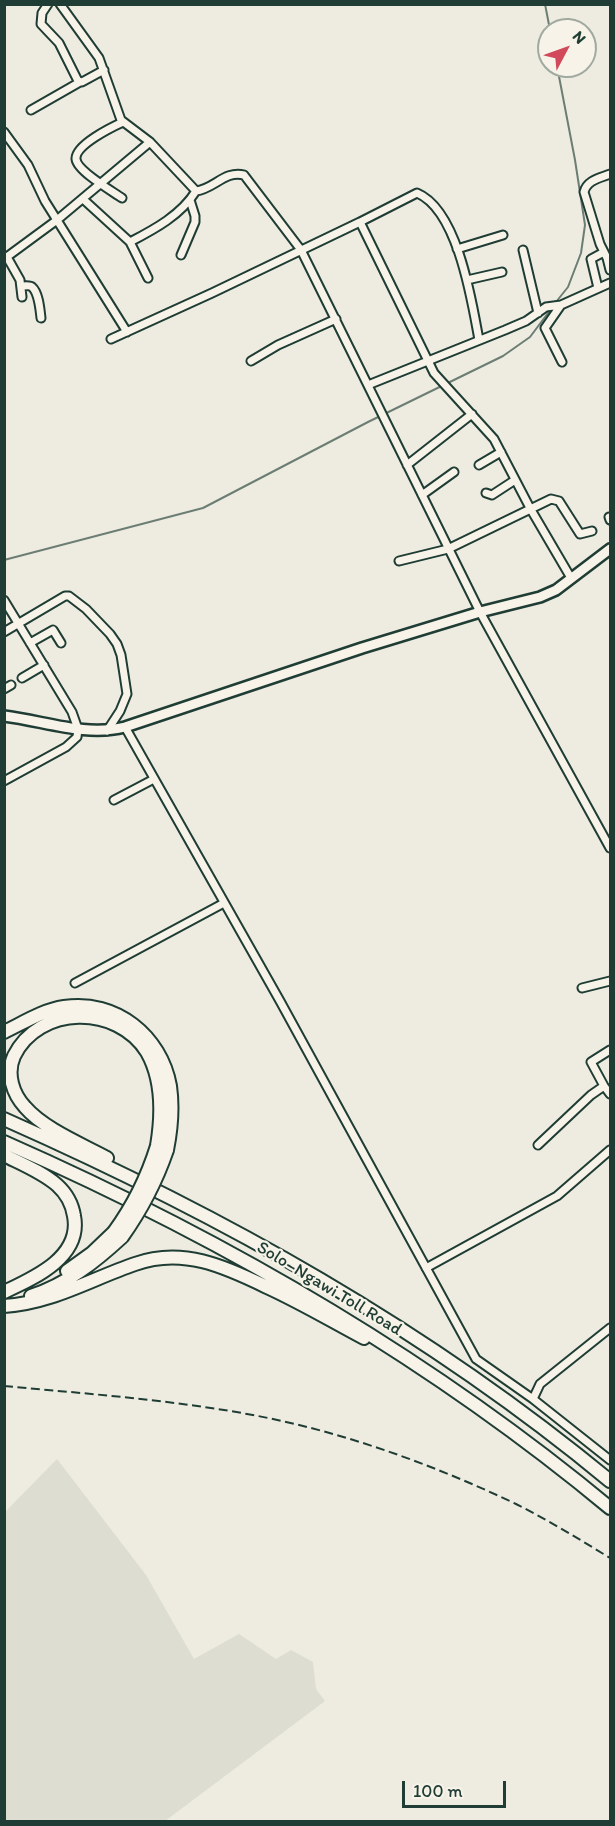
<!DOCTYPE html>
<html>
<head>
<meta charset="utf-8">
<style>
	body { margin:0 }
	#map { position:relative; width:615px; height:1826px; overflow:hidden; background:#eeece1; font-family:Itim,sans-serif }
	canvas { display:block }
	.frame { position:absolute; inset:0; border:6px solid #1f3d34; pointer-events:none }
	.north { position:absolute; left:537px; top:18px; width:60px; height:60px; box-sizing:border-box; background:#f7f3e8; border:2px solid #a1aaa0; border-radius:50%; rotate:49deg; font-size:16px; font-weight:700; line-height:24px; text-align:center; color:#1f3d34 }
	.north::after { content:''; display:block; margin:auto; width:21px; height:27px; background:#d1495b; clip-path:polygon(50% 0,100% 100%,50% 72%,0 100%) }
	.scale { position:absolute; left:402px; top:1781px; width:104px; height:27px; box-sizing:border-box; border:3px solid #1f3d34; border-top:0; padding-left:8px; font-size:18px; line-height:21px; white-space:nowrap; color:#1f3d34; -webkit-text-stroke:4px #f7f3e8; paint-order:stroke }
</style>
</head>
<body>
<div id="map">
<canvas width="615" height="1826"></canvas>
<div class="frame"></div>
<div class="north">N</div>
<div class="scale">100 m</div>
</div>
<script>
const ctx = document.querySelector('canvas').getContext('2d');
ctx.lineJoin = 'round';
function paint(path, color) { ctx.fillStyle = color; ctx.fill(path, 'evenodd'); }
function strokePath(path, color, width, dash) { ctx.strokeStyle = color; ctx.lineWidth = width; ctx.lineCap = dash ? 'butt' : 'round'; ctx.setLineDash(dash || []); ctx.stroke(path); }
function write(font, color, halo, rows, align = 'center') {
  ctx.font = font + ' Itim,sans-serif'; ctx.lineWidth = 4.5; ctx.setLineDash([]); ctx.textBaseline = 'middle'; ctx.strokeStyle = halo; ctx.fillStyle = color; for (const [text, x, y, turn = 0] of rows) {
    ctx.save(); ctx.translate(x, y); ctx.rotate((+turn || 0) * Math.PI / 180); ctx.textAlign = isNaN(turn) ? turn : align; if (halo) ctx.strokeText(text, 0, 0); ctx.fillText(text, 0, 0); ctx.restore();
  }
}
const built = new Path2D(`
	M57,1459l89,116 48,84 45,-25 37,25 15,-9 22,12 3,27 9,12 -160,120h-160v-309z`);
const stream = new Path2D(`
	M545,4l5,26
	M556,302l12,-15 13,-34 4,-28 -10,-65 -18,-94
	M4,560l199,-52 165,-86 135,-66 27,-19 21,-28`);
const street = new Path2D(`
	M48,4l-6,9 -1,11 18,19 19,38 4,1 22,-12
	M60,4l39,54 22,62 29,22 46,49c18,-2 29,-21 48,-16l57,75 179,362 130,236
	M31,110l49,-28
	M4,132l24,33 17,36 82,131
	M610,174c-10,4 -23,6 -26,18l16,52 7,14 3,12
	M122,198c-10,-7 -45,-27 -46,-39 -1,-14 36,-32 47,-37
	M83,199l47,43 18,36
	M360,222l57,-29c41,17 55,109 62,147
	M130,242c25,-13 51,-27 66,-51
	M457,249l46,-14
	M523,250l15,63
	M181,255l14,-33v-6l-5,-16
	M7,257l13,23 2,17
	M4,259l53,-39 93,-78
	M467,280l35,-8
	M22,286c2,0 8,-1 10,1 7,6 8,23 9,31
	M598,288l-7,-29 13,-7
	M561,305l-16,23 17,34
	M111,339l101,-46 148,-71 74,151 60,66 36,69 41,70
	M251,361l27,-16 58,-26
	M368,385l137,-55 21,-9 20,-14 15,-2 49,-22
	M407,465l65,-51
	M479,465l22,-13
	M486,493l6,2 23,-15
	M422,495l32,-23
	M609,517l1,3
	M399,561l49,-12 103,-50 8,2 21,33 12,-3
	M4,600l68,112 6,17 -1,8 -11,10 -62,34
	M4,632l61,-36h4l17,13 24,25 7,10 4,11 6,39 -7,17 -13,20
	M30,643l23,-13 8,13
	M22,678l22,-13
	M4,689l7,-4
	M125,727l155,274 196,358 57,40 77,61
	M114,800l40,-21
	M75,983l149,-80
	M582,988l28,-7
	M604,1086l-13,-24 19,-12
	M538,1145l53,-50 13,-9 6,8
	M426,1268l131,-72 53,-46
	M533,1399l7,-15 70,-56`);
const secondary = new Path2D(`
	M4,716c41,5 81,21 121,11l237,-79 118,-36 60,-15 16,-7 54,-41`);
const highway = new Path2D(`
	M4,1032c19,-9 39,-22 60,-25 52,-8 97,29 106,79 3,21 1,44 -3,64
	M4,1119c219,97 422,210 606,362
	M4,1142c218,96 423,214 606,366
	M4,1155c18,9 38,17 53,30 10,9 15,18 17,31 8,41 -40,62 -70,76
	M107,1158c-26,-14 -63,-29 -82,-51 -12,-13 -19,-33 -11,-51 25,-51 103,-52 133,-4 16,28 15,64 10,94
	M67,1271l25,-18 22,-21
	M31,1296c36,-12 64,-34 91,-59
	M4,1306c48,-3 87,-27 131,-42 47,-17 89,2 132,23 33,15 65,34 97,51`);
const rail = new Path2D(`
	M4,1386c85,8 171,14 254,30 88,17 176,49 258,88 32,16 63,35 94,54`);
const highwayBridge = new Path2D(`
	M114,1232c19,-26 33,-54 43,-86
	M122,1237c20,-28 34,-55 45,-87`);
const streetNames = [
	["Solo–Ngawi Toll Road",329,1289,31]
];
paint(built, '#ddddd2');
strokePath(stream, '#6c7e74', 2);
strokePath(street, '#1f3d34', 11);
strokePath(secondary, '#1f3d34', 14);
strokePath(highway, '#1f3d34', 16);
strokePath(street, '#f7f3e8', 7);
strokePath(secondary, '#f7f3e8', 9);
strokePath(highway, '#f7f3e8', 12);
strokePath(rail, '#1f3d34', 2, [9, 4.5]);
strokePath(highwayBridge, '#1f3d34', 16, []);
strokePath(highwayBridge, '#f7f3e8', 12);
write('18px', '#1f3d34', '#f7f3e8', streetNames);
</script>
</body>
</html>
